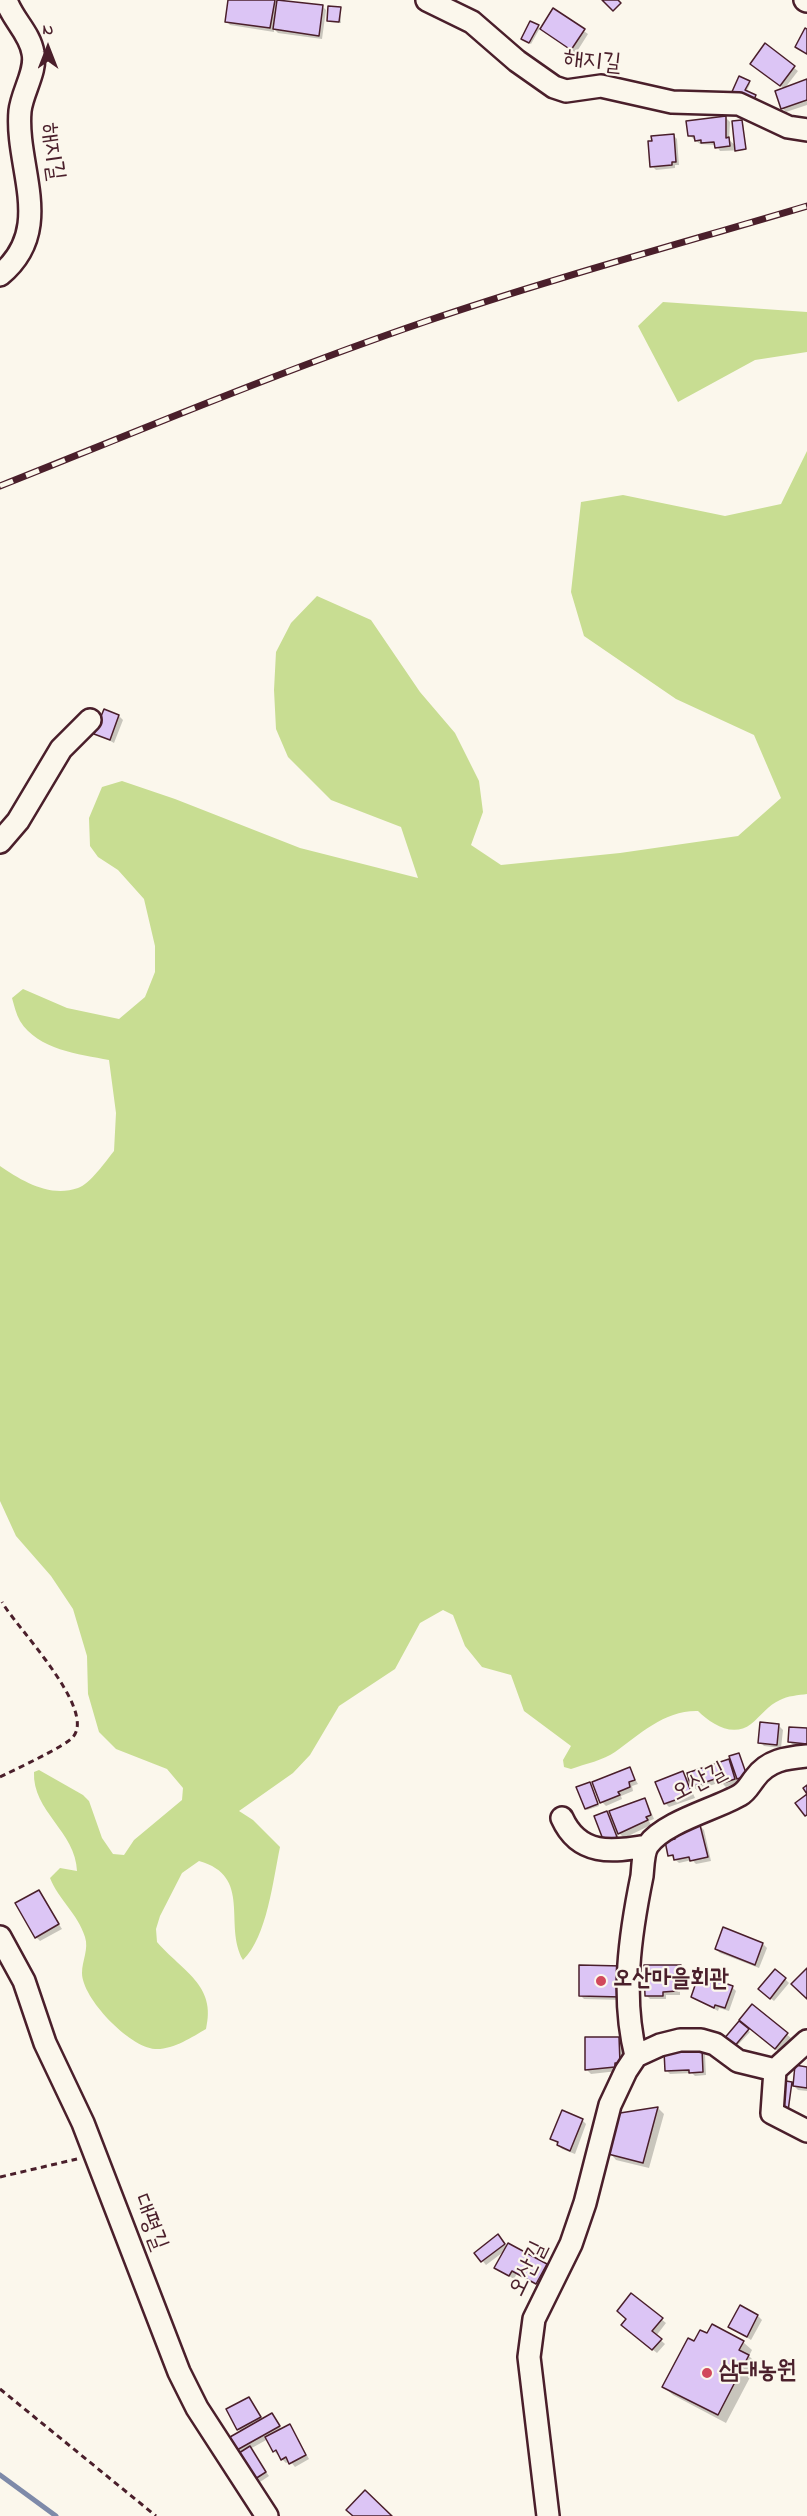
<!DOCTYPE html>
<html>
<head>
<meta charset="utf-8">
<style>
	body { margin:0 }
	#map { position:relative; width:807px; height:2516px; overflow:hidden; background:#fbf7ec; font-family:"Indie Flower",sans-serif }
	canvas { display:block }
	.north { position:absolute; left:18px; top:18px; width:60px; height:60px; -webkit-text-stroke:4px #fbf7ec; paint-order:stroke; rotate:0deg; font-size:16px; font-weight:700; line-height:24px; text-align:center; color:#4a1f2b }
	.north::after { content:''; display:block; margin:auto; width:21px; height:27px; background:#4a1f2b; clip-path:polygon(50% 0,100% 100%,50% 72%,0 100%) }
</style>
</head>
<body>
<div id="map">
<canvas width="807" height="2516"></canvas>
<div class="north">N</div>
</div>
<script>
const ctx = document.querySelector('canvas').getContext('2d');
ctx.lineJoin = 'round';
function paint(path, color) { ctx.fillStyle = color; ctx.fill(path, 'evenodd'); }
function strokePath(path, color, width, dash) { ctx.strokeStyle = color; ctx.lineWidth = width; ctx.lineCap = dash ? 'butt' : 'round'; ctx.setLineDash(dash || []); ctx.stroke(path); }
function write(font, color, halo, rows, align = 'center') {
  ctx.font = font + ' "Indie Flower","Poor Story",sans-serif'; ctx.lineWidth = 4.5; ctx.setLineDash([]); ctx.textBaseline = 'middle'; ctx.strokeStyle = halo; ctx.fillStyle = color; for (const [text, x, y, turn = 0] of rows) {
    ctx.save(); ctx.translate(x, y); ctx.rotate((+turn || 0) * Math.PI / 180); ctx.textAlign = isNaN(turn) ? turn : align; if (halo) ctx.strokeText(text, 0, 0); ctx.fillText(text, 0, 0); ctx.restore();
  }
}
const green = new Path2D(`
	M663,302l144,10v40l-52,8 -77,42 -40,-76z
	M807,451v1243c-8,1 -20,2 -27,6 -12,5 -19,16 -29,24 -18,14 -40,0 -53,-13 -33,-1 -58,23 -83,41 -11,8 -30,12 -44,17l-7,-2 -1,-7 8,-14 -47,-35 -13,-36 -29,-8 -17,-21 -12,-31 -10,-5 -23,13 -25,46 -56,37 -29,49 -17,18 -54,38 14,9 27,27c-7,33 -13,90 -37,113 -20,-35 10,-84 -44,-99l-17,12 -22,43 -4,13 1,13c25,29 60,43 49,87 -14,8 -33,21 -51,20 -26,-2 -73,-51 -73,-76 0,-12 7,-24 3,-36 -7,-23 -27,-38 -35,-59l10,-10 17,3c-1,-39 -45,-60 -43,-99l5,-2 44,25 6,6 13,37 11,16 11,1 10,-15 48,-40 1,-12 -16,-19 -51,-20 -17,-17 -11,-38 -1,-38 -14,-47 -22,-33 -35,-40 -16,-35v-335c22,15 50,32 78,22 12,-4 28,-27 36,-37l2,-38 -7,-53c-30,-6 -71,-10 -89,-39 -4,-7 -6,-16 -8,-23l11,-9 44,19 52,11 26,-22 10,-25v-26l-11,-47 -26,-29 -20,-13 -8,-11 -1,-28 13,-31 20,-6 53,18 125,49 118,30 -17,-51 -70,-27 -43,-43 -12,-28 -2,-39 2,-38 15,-29 26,-27 54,24 49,72 35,41 24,48 4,31 -12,33 30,20 119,-12 118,-17 43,-38 -27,-63 -78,-36 -92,-63 -13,-44 10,-90 42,-7 102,21 56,-12z`);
const shadow = new Path2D(`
	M229,0h46l3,3 1,-3 43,6 4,4 -4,29 -44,-6 -4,-4v3l-44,-7 -4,-4z
	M340,9l1,14 -11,-1 -1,-2z
	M554,10l34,24 -12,19 -31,-20z
	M531,23l9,5 -9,16 -7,-4z
	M765,46l33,25 -13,17 22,-7v24l-21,7 -4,-4 3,-19 -29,-21z
	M749,82l1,2 -4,8 11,6 -3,6 -20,-9z
	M726,118l4,4 -1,18 7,6 6,-24 1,1 3,27 -26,1 -4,-6 -16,-1 -10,-8z
	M673,135l4,4 2,26h-4v3l-19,2 -4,-4z
	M119,716l4,4 -9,23 -18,-10z
	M779,1726l4,4 -2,18 -17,-2 -4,-4z
	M807,1729v18l-13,-1 -4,-4z
	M739,1754l8,24 -7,2 -4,-4 2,7 -12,4 -5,-5 -24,8 -9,-8 7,16 -26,9 -4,-4 18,-30 8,9 37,-21 7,7z
	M629,1769l9,15 -6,2 1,5 -12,5 1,3 -16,7 -4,-4z
	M591,1785l8,21 -12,4 -1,-1z
	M644,1800l4,4 6,15 -5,2 2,4 -27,13 -8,-8 4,11h-15l2,-28 8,7z
	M700,1826l4,4 7,31 -15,3 -4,-4 -13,3 -9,-8 7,-15z
	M38,1891l24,38 -22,12 -4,-4z
	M763,1944l4,4 -8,20 -39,-15 -4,-4z
	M581,1967l44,33 -41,-1 -4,-4z
	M680,1967l4,4v16h-4v8h-14v4h-16l-4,-4z
	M785,1979l4,4 -15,18 -10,-8z
	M732,1987l4,4 -7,20 -10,-3 -1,3 -25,-14z
	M753,2006l38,32 -12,14 -34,-28z
	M739,2023l11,9 -15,16 -10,-8z
	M586,2038h33l4,4v24l-5,5 -27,3 -4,-4z
	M701,2050l4,4 1,21 -11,1 -3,-3 -22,1 -4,-4z
	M807,2068v23l-9,-1 -4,-4z
	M791,2083l-2,29 -10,-2z
	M658,2108l6,6 -15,54 -33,-8 -6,-7z
	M582,2120l4,4 -11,30 -13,-5 -10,-11z
	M502,2240l5,7 43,22 -10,18 -23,-14 -3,6 -18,-11 10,-18 -20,15 -10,-12z
	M632,2295l34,28 -10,13 9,8 -8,9 -30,-24z
	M758,2316l4,4 -11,20 -21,-13z
	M708,2335l35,7 9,8 -3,6 8,8 -31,59 -53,-28 -9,-8 31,-44z
	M249,2398l14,22 9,-5 10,15 7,-4 4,4 16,29 -14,8 -5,-6 -4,2 -12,-12 -6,-12 -18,10 19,27 -9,6 -4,-4 -18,-29 3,-17 -13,-22z`);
const stream = new Path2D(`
	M0,2475l56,41`);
const building = new Path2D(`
	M228,0h47l-5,28 -45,-6z
	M277,0l46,5 -4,31 -46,-7z
	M602,0h16l3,3 -8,8z
	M328,6l13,1 -2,15 -12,-1z
	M553,8l32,21 -14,21 -31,-21z
	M530,21l9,4 -10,18 -8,-4z
	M805,28l2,1v25l-12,-7z
	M765,43l30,23 -15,20 -30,-22z
	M739,76l11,5 -5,9 11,5 -4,9 -21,-10z
	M807,79v21l-26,9 -6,-18z
	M726,116v22l3,-1 1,9 -15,2 -1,-6 -13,1v-3l-6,1 -1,-5h-6l-2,-15z
	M742,120l4,29 -11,2 -3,-30z
	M674,134l2,28h-4v3l-22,2 -2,-26h4l-1,-5z
	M104,709l15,6 -9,25 -16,-6z
	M760,1722l19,2 -2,21 -19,-2z
	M789,1727l18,1v16l-19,-2z
	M739,1753l8,23 -10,3 -8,-23z
	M729,1759l6,20 -15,5 -2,-6 -27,9 -4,-14z
	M630,1767l5,13 -6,2 1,5 -12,5 2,3 -20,8 -8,-21z
	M683,1771l9,23 -28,10 -9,-22z
	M590,1782l8,22 -13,5 -9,-22z
	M807,1785v30l-2,1 -10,-13 12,-9 -4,-6z
	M645,1798l6,17 -5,2 2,3 -30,14 -9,-23z
	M607,1811l10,26 -13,5 -10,-26z
	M700,1825l8,32 -18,4 -1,-4 -15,3 -1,-5 -5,1 -3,-15 10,-2 -1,-5 12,-3 -1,-3z
	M39,1890l20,34 -24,14 -20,-35z
	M723,1927l40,16 -8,22 -40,-16z
	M579,1965l43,1v31l-43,-1z
	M644,1965h37v18h-4v8l-14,1v4h-18z
	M807,1968v31l-16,-15z
	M775,1969l11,9 -16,21 -12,-10z
	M699,1974l34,12 -8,22 -10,-3 -1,3 -23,-11z
	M752,2004l36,29 -13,16 -36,-29z
	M739,2021l10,8 -16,19 -10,-8z
	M585,2037h34l1,26h-5v4l-30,3z
	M702,2049l1,23 -14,1v-3l-24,1 -1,-20z
	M795,2065l12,2v21l-14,-2z
	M780,2080l12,2 -4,29 -12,-2z
	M658,2107l-15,56 -35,-9 12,-41z
	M562,2110l21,9 -13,32 -13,-6 1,-3 -8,-3z
	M498,2234l7,10 -24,18 -7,-9z
	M508,2243l39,21 -11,20 -24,-13 -3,5 -15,-8z
	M631,2293l32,25 -11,13 10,8 -10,11 -31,-25 5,-6 -9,-8z
	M740,2305l18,10 -11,22 -19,-10z
	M712,2324l32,17 -5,9 10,5 -31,60 -56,-28 26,-49 6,3 6,-11 7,3z
	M249,2397l12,20 -24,13 -11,-21z
	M272,2413l8,13 -43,24 -7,-13z
	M290,2424l16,31 -17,9 -3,-7 -5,3 -5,-10 -3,2 -8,-15z
	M250,2446l16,26 -11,7 -16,-26z
	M365,2490l27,26h-39l-7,-6z`);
const path = new Path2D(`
	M0,1777c14,-7 66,-31 73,-40 24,-28 -58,-111 -71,-135
	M0,2177l77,-18
	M0,2389l156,127`);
const minor = new Path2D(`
	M427,0l45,22 45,39 37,26 12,4 35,-5 71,16 67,2 49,23 19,3
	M805,0l2,1
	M0,275c56,-46 15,-107 20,-164 2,-19 17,-40 13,-58 -3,-20 -21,-34 -27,-53
	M0,842l18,-21 43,-72 29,-29
	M562,1818c17,38 50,34 85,28
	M0,1937l24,44 21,62 38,80 96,249 18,36 70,108
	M636,2056c-15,-59 -6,-121 6,-180 1,-9 1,-24 6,-31 16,-23 68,-36 92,-50 7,-4 10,-11 15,-17 13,-18 31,-20 52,-22
	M775,2070l32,-29
	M548,2516l-19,-159 5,-38 37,-75 14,-41 25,-98 16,-34 10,-15 24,-11 20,-5h21l14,4 23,17 37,9 -3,43 35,18`);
const rail = new Path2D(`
	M0,486c141,-56 281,-115 424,-164 126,-43 255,-78 383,-116`);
const markers = [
	[601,1981,6,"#d1495b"],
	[707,2373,6,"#d1495b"]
];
const streetNames = [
	["해지길",592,63,6],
	["해지길",50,152,82],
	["오산길",700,1784,-27],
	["대평길",148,2223,69],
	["오산길",530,2270,-64]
];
const poiNames = [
	["오산마을회관",613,1981],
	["삼대농원",719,2373]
];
paint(green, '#c8dd92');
paint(shadow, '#0003');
strokePath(stream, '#7e8aa9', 5);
paint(building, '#dcc5f5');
strokePath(building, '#4a1f2b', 1.5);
strokePath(minor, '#4a1f2b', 26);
strokePath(path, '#4a1f2b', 3, [6, 4.5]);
strokePath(minor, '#fbf7ec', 21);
strokePath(rail, '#4a1f2b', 7);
strokePath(rail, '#fbf7ec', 4.5, [14]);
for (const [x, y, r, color] of markers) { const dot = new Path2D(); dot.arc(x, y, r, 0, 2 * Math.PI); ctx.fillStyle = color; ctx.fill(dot); strokePath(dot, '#fbf7ec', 2); }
write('24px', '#4a1f2b', '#fbf7ec', streetNames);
write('bold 24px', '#4a1f2b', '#fbf7ec', poiNames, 'left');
</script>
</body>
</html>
